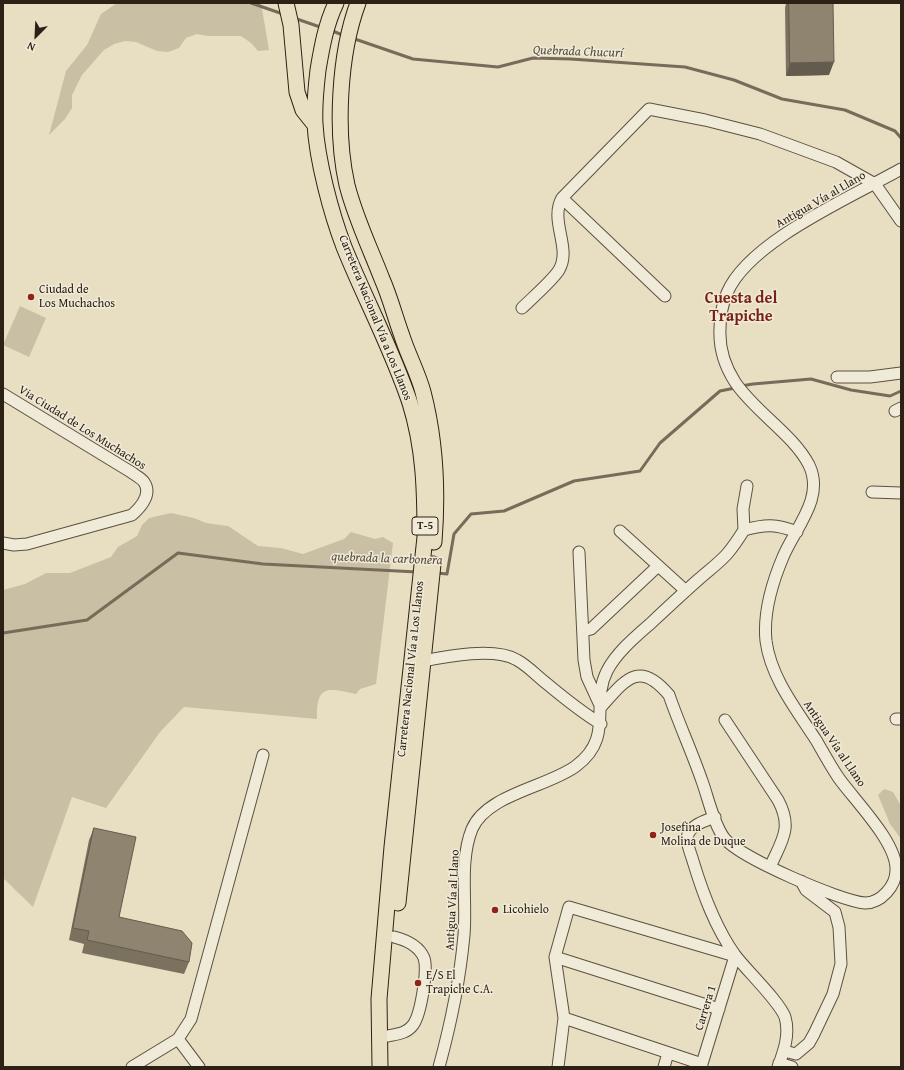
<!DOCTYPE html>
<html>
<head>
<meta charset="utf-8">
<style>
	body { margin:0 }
	#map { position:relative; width:904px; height:1070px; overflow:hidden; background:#e8dfc3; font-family:"Gentium Book Plus",serif }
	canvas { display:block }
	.frame { position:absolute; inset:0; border:4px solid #2d2115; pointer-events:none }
	.north { position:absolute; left:16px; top:16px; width:40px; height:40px; -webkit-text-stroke:3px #f0ead8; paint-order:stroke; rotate:204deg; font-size:11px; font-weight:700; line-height:16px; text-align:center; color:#2d2115 }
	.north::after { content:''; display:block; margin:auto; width:14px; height:18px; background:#2d2115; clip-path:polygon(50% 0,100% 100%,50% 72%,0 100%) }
</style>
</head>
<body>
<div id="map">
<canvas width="904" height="1070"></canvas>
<div class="frame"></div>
<div class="north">N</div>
</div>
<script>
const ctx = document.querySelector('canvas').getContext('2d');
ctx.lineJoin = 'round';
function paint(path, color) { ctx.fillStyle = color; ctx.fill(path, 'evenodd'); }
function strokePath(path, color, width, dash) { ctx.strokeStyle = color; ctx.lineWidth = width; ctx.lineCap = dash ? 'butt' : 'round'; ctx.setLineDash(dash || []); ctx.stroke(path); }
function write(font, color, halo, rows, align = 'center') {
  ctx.font = font + ' "Gentium Book Plus",serif'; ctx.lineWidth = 3; ctx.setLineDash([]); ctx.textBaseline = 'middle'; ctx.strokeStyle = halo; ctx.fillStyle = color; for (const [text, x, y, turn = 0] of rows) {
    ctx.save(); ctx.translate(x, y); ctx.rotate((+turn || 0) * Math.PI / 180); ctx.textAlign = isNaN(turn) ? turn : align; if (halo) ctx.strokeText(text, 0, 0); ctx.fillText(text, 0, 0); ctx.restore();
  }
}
const green = new Path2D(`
	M117,3h144l8,47 -11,1 -7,-8 -10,-7h-33l-11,-2 -11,4 -7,10 -11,4 -11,-1 -21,-9 -11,-1 -11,3 -10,6 -22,25 -10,20v13l-7,11 -16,16 17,-64 21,-26 14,-31z
	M20,306l26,12 -17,39 -26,-12z
	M171,513l23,5 12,5 22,3 30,20 23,2 22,6 41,-15 7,-7 24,7 8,-2 10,6 -17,141 -16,5 -4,5c-28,-6 -40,-10 -39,25l-133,-12 -24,25 -54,76 -34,-11 -39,110 -30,-29v-288l22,-6 21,-11h24l41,-16 7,-10 19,-11 5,-11 7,-7z
	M884,789l9,3 8,14v33l-11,-15 -12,-29z`);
const stream = new Path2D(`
	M251,3l32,11
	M294,18l29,10
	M330,30l15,6
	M352,38l61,21 85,8 35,-9 38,1 114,8 49,13 48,19 63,11 50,21 6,7
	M741,386l12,-2 58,-5 40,11 39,6 11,-5
	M437,573l10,1 7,-40 17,-20 33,-3 70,-30 66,-10 20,-28 60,-52 15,-3
	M3,633l84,-13 91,-67 85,11 154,8`);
const minor = new Path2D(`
	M562,198l103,98
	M522,308c10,-10 30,-27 37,-38 13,-22 -10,-49 3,-72l87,-89 56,11 55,14 76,28 39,22 26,37
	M837,377h33l31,-4
	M3,394l128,78c4,3 10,6 13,10 8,12 -3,25 -12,33l-105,29 -13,1 -11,-2
	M895,411l6,-3
	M872,492l29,1
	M744,530l-1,-21 4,-23
	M620,531l66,60
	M579,552l5,108 3,17 12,26
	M583,631l8,-2 67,-63
	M423,661c25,-5 72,-14 94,-1 11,6 20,16 29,23 18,15 35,29 55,41
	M601,707c24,-27 38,-48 68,-12 10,29 23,57 33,86 6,16 12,45 23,58 16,19 115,62 140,64 16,0 31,-17 31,-33 1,-28 -42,-70 -58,-93 -8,-12 -15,-25 -22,-37 -20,-31 -45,-62 -50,-99 -3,-29 6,-58 17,-84 12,-29 42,-59 26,-92 -16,-31 -54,-53 -74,-83 -11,-17 -16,-33 -15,-53 0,-12 2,-24 7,-36 22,-52 125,-96 174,-124
	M896,719h5
	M725,720l53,80c15,28 4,40 -8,67
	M715,817c-10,4 -26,8 -28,21 0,7 4,16 6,23 10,33 22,66 42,94 12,16 44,46 50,62 5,17 -1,34 -7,50
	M555,957l164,52
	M564,1018l138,46
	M388,1036c10,-2 19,-3 25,-11 8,-11 15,-55 11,-67 -5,-12 -18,-18 -30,-21
	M178,1039l21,28
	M784,1051l12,3 13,-11 5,-9 19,-40 8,-30 -2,-37 -4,-15 -29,-22 -5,-9
	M779,1063l13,4
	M132,1067l46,-28 13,-20 72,-264
	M439,1067c12,-44 21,-87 25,-132 3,-33 -5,-74 8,-106 15,-35 76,-42 104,-63 39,-29 14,-62 31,-95 9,-18 28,-34 43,-47 16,-15 33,-31 49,-45 9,-8 20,-16 28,-25 6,-7 12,-16 17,-24 22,-6 32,-6 53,2
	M558,1067l6,-49 -9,-61 14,-50 166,49 -34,111
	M664,1067l4,-14`);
const highway = new Path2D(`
	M286,3l5,22 6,67 6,18 12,15
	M336,3c-10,21 -14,43 -18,67 -2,17 -4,36 -3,54 2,36 16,89 29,123 21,52 48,102 66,156 14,45 15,87 15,134l-33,310 -13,152 1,68
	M358,3c-19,51 -23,129 -11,182 8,32 23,63 35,94 8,18 13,38 20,57 6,19 16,37 21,56 13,50 15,99 11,150
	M398,903l35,-339`);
const wall = new Path2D(`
	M786,3h47l-4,72 -43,1 -1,-68z
	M94,828l25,89 70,45 -5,12 -102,-21 2,-9 -15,-4 20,-100z`);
const shadedWall = new Path2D(`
	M834,62l-5,13 -43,1 4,-13z`);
const building = new Path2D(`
	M789,3h44l1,59 -44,1z
	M94,828l42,9 -17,80 63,14 10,12 -3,19 -102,-22 2,-9 -16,-3z`);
const markers = [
	[31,297,4,"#8f2418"],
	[653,835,4,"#8f2418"],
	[495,910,4,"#8f2418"],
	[418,983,4,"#8f2418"]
];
const shields = [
	[425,526,26]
];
const shieldNames = [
	["T-5",425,526]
];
const streetNames = [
	["Antigua Vía al Llano",821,200,-30],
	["Carretera Nacional Vía a Los Llanos",375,318,68],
	["Via Ciudad de Los Muchachos",82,428,32],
	["Carretera Nacional Vía a Los Llanos",411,669,-84],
	["Antigua Vía al Llano",834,744,56],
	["Antigua Vía al Llano",453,900,-87],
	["Carrera 1",706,1008,-73]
];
const poiNames = [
	["Ciudad de",39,290],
	["Los Muchachos",39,304],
	["Josefina",661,828],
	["Molina de Duque",661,842],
	["Licohielo",503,910],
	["E/S El",426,976],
	["Trapiche C.A.",426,990]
];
const waterNames = [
	["Quebrada Chucurí",578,52,2],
	["quebrada la carbonera",387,559,2]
];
const districtNames = [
	["Cuesta del",741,299],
	["Trapiche",741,317]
];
paint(green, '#c8bfa5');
strokePath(stream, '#776c5a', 3);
strokePath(minor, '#5c5040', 13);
strokePath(highway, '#2d2115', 17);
strokePath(minor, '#f0ead8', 11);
strokePath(highway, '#e8dfc3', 15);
paint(wall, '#7a725f');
paint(shadedWall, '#635c4e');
paint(building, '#8e846f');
strokePath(building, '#635c4e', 1);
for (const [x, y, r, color] of markers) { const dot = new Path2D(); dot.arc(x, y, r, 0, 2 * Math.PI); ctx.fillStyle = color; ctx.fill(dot); strokePath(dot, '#f0ead8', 1.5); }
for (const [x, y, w] of shields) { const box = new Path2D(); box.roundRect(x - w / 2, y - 9, w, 18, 3); ctx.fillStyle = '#f0ead8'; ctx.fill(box); strokePath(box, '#2d2115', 1); }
write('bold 11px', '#2d2115', null, shieldNames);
write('12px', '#2d2115', '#f0ead8', streetNames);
write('12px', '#2d2115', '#f0ead8', poiNames, 'left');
write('italic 13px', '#584d3d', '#f0ead8', waterNames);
write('bold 16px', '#7a1f14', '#f0ead8', districtNames);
</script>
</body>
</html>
